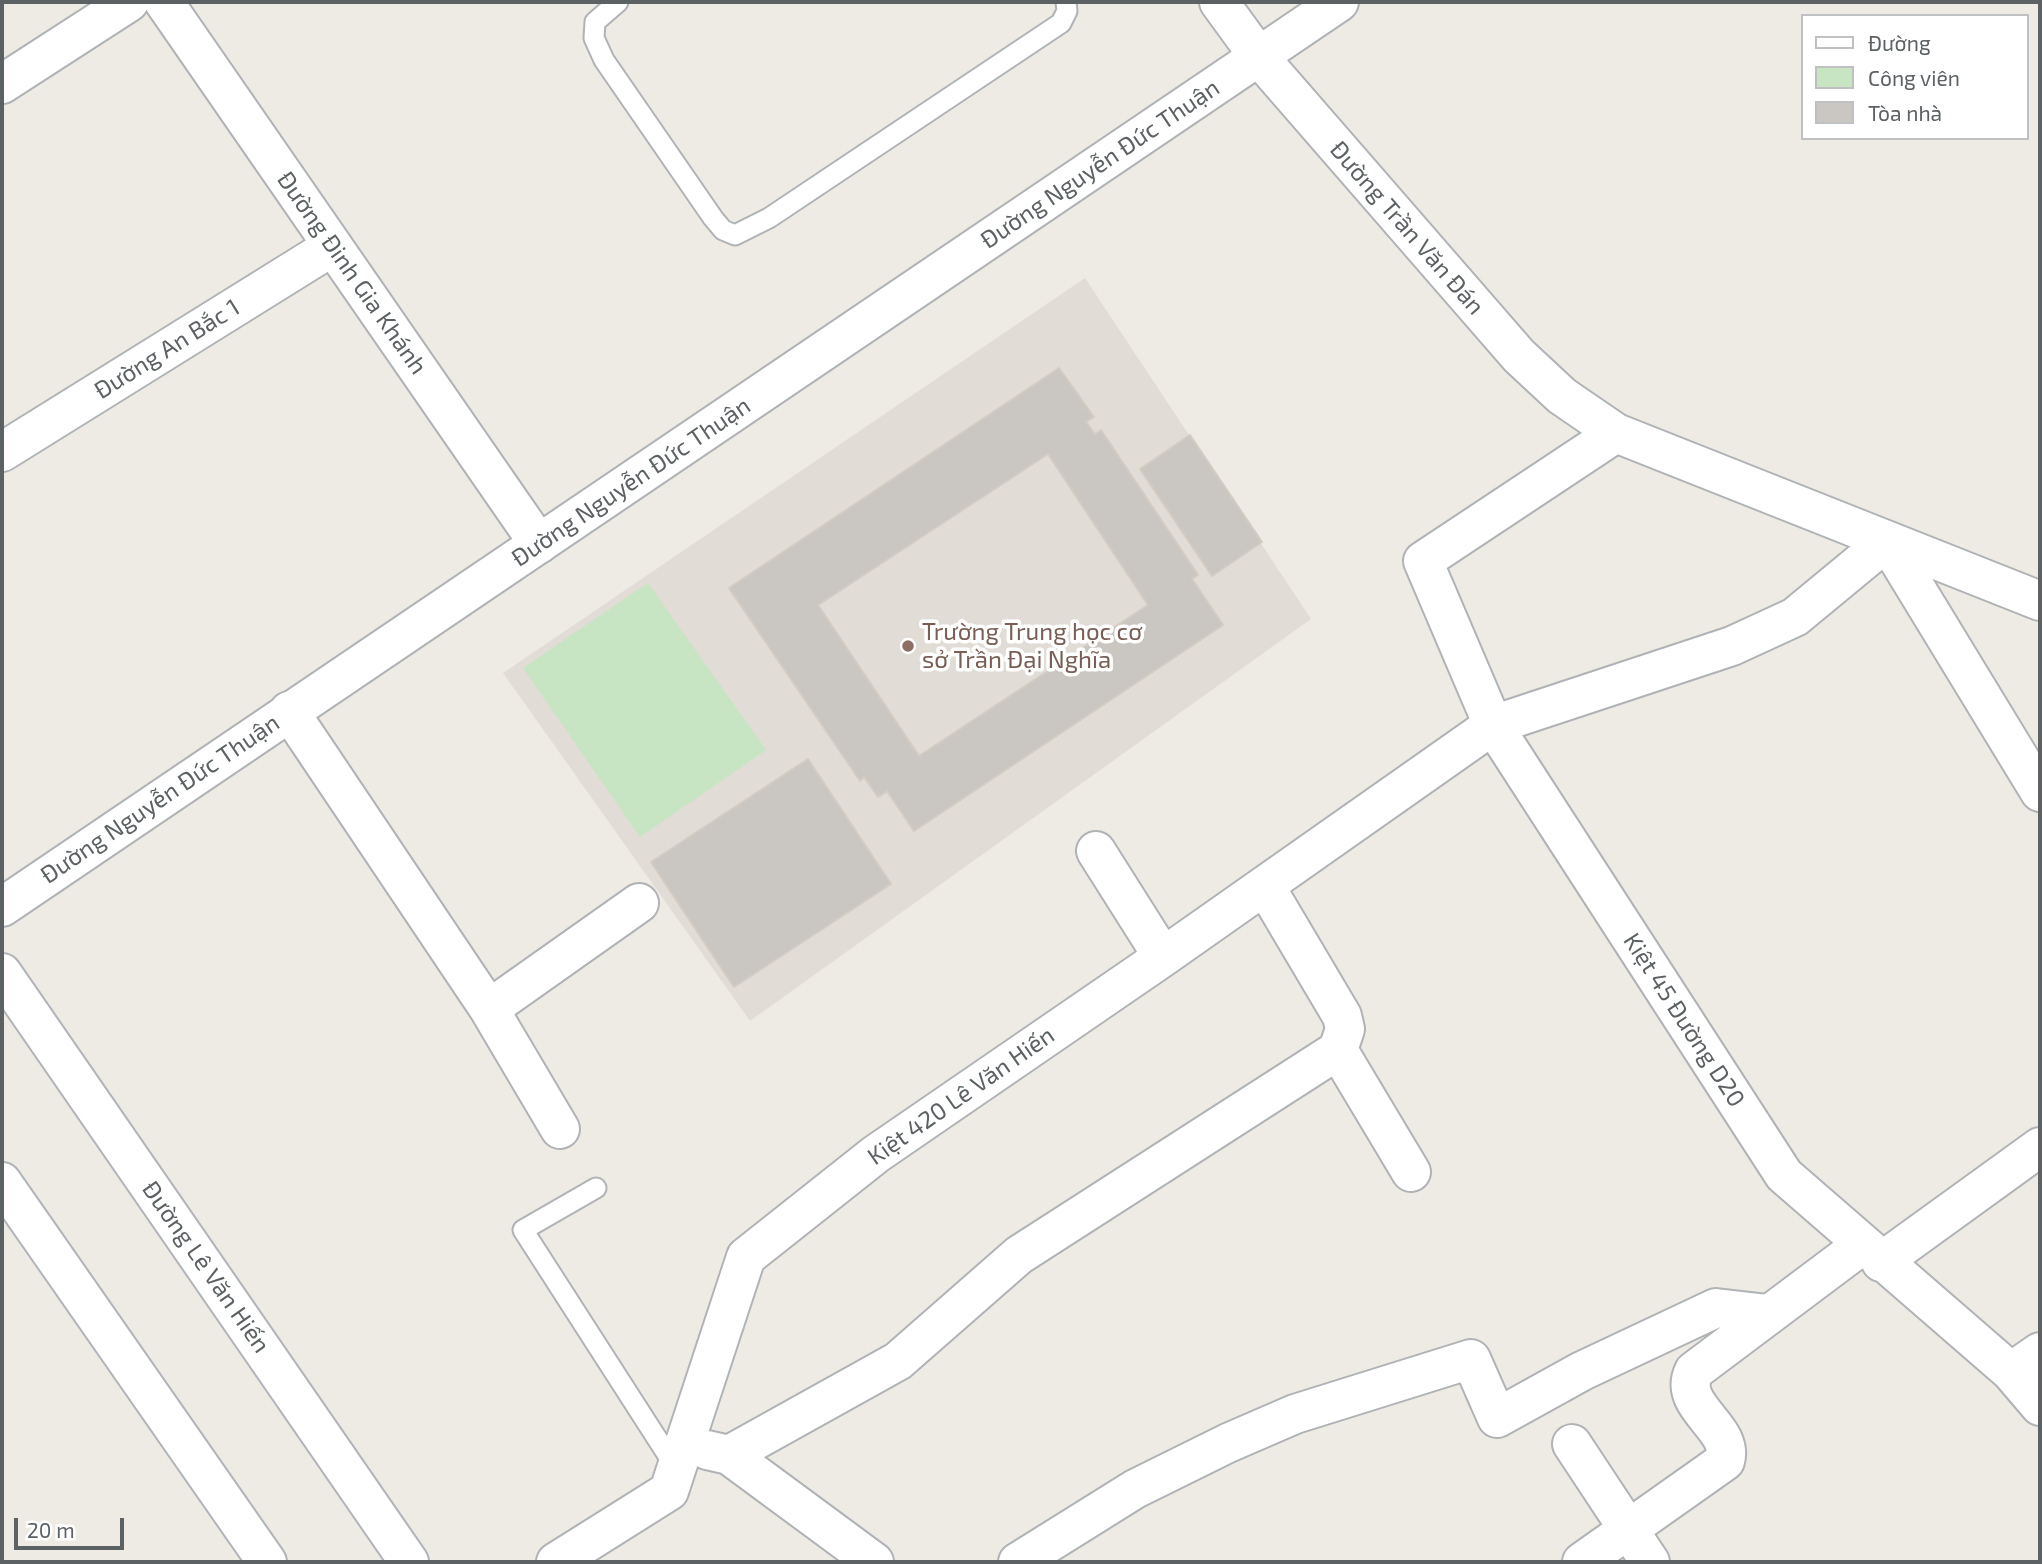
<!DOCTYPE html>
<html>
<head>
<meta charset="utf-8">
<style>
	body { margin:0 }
	#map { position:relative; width:2042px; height:1564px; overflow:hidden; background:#eeebe5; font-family:"Exo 2",sans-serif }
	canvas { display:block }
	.frame { position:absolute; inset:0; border:4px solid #5c6164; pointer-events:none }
	.legend { position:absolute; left:1801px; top:14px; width:228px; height:126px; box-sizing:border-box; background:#fff; border:2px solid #bec0c1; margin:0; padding:9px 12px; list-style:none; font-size:21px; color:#5c6164 }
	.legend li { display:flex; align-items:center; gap:14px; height:35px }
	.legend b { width:35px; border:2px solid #bec0c1 }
	.scale { position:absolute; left:14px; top:1518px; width:110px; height:32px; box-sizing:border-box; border:4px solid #5c6164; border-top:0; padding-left:9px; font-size:21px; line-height:24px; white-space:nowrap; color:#5c6164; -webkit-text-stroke:5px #fff; paint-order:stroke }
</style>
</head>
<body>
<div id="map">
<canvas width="2042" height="1564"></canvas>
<div class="frame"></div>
<ul class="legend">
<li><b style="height:9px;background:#fff"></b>Đường</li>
<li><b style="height:19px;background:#c7e5c2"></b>Công viên</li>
<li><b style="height:19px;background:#cac6c2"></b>Tòa nhà</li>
</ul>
<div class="scale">20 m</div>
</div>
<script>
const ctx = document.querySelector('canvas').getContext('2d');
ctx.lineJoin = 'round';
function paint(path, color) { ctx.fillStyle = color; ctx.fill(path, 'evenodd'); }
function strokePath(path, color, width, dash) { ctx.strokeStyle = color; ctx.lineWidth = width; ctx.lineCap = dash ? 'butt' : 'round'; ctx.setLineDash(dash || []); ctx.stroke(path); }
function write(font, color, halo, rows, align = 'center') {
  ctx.font = font + ' "Exo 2",sans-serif'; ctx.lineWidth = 7; ctx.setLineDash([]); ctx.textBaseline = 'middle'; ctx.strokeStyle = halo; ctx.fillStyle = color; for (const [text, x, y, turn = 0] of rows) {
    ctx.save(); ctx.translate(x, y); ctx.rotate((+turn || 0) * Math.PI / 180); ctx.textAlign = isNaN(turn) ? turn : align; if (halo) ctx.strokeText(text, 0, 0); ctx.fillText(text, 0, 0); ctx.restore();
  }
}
const education = new Path2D(`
	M1085,278l226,341 -561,402 -247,-348z`);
const green = new Path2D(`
	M648,583l118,167 -126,87 -117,-169z`);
const building = new Path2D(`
	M1059,368l35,49 -8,5 9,12 6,-4 97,145 -6,4 31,46 -309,206 -27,-40 -9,6 -14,-20 -4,4 -131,-193zM1048,454l100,151 -229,151 -101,-151z
	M1190,435l72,107 -50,34 -72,-107z
	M808,759l83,125 -157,103 -83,-125z`);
const service = new Path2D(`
	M618,2l-23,20 -1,16 10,22 109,158 10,12 12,5 34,-17 292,-195 6,-12 -1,-9
	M596,1188l-73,42 153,238`);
const minor = new Path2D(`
	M164,2l375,542
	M2,84l127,-82
	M1616,433l-193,128 70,164 291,450 227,197 29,34
	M2,452l331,-206
	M289,711l200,298 71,120
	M1096,851l67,106
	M489,1009l150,-106
	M1338,1050l73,122
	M1881,1262l159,-115
	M2011,1372l29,-20
	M1572,1444l78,118
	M707,1450l22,5 145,107
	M729,1455l169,-94 121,-106 319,-205 7,-21 -3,-13 -77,-130
	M556,1562l113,-71 77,-234 130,-103 287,-197 330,-232 239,-79 63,-29 92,-76 153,251
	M1018,1562l117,-73 93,-46 67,-29 176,-55 26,59 85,-47 134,-63 52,6
	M1582,1562l143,-101c10,-34 -49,-54 -31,-90l168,-126`);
const tertiary = new Path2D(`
	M1219,2l40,55 260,299 43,40 54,37 424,168
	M2,907l1337,-905`);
const secondary = new Path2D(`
	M2,973l407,589
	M2,1182l265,380`);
const markers = [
	[908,646,7,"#8d6e63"]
];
const streetNames = [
	["Đường Nguyễn Đức Thuận",1100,164,-34],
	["Đường Trần Văn Đán",1407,228,49],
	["Đường Đinh Gia Khánh",352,273,55],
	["Đường An Bắc 1",167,349,-32],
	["Đường Nguyễn Đức Thuận",631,482,-34],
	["Đường Nguyễn Đức Thuận",160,799,-34],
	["Kiệt 45 Đường D20",1684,1020,57],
	["Kiệt 420 Lê Văn Hiến",961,1096,-35],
	["Đường Lê Văn Hiến",206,1267,55]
];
const educationNames = [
	["Trường Trung học cơ",922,632],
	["sở Trần Đại Nghĩa",922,660]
];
paint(education, '#e1dcd6');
paint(green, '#c7e5c2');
paint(building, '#cac6c2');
strokePath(building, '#d3ccc3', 2);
strokePath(service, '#b0b3b6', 23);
strokePath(minor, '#b0b3b6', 42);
strokePath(tertiary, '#b0b3b6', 42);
strokePath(secondary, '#b1b5b9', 42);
strokePath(service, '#fff', 19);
strokePath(minor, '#fff', 38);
strokePath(tertiary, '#fff', 38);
strokePath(secondary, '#fff', 38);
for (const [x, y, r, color] of markers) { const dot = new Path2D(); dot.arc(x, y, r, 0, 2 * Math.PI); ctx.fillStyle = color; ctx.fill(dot); strokePath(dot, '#fff', 2.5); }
write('24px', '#5c6164', '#fff', streetNames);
write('24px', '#785e54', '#fff', educationNames, 'left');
</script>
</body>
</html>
